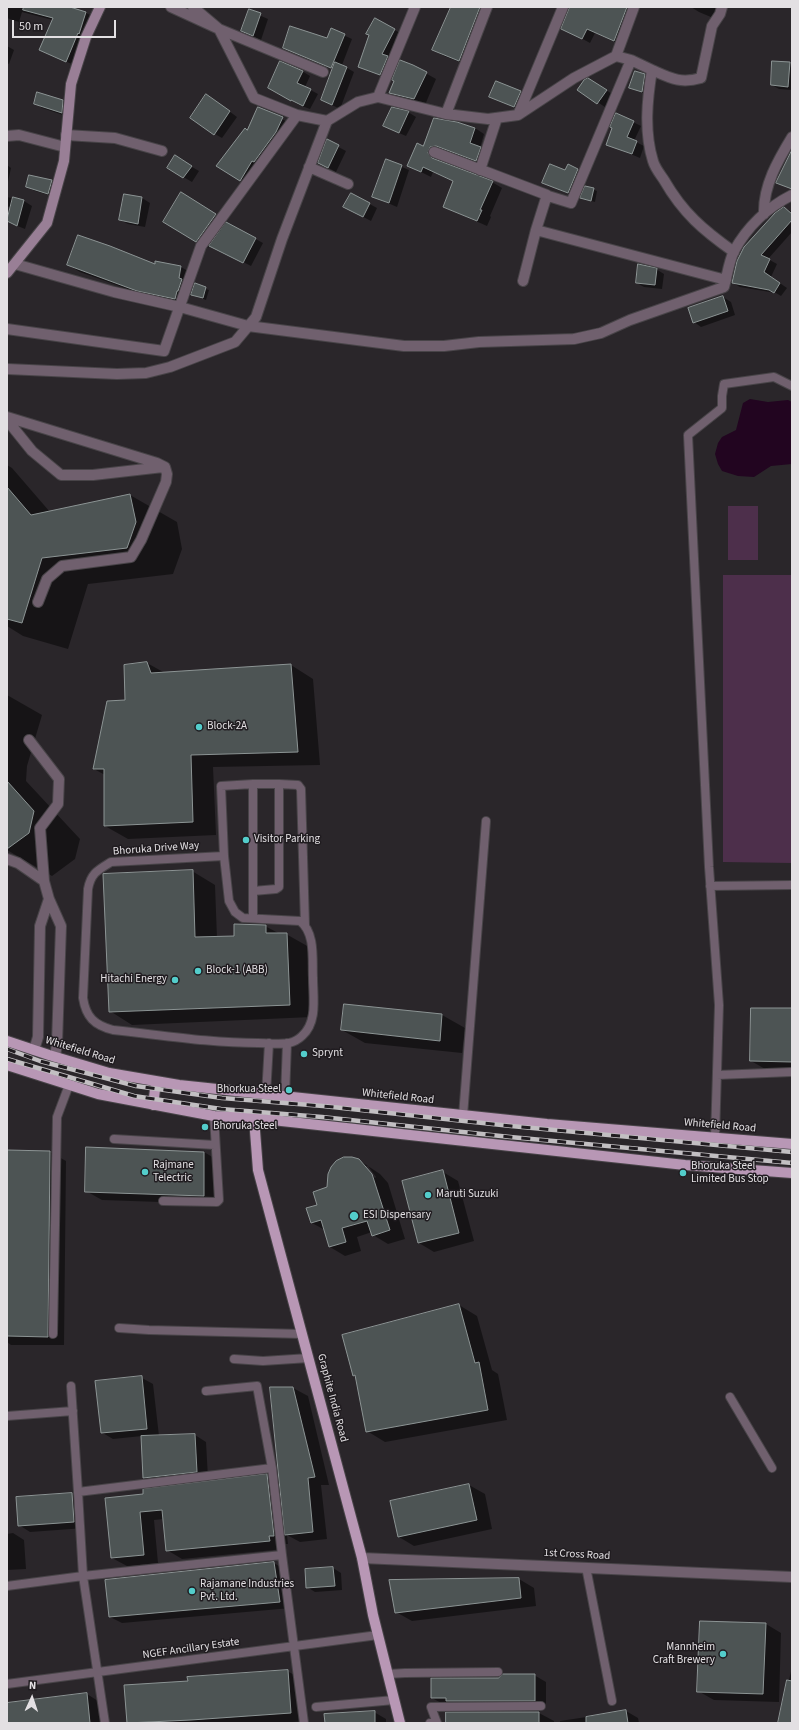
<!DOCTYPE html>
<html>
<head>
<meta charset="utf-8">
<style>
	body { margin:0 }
	#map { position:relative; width:799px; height:1730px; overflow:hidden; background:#2a262a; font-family:"Source Sans 3",sans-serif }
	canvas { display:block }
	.frame { position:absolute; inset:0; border:8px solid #e3e0e3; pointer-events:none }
	.north { position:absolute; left:12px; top:1678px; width:40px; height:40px; -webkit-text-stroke:3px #201c20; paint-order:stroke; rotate:3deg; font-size:11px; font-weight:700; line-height:16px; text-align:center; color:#e3e0e3 }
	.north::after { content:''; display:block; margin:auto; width:14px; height:18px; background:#e3e0e3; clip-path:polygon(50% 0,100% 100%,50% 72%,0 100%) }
	.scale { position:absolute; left:12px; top:20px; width:104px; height:18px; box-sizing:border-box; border:2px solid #e3e0e3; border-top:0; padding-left:5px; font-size:12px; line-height:14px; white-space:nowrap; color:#e3e0e3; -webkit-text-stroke:3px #201c20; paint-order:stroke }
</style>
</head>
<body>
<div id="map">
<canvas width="799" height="1730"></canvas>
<div class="frame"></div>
<div class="north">N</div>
<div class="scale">50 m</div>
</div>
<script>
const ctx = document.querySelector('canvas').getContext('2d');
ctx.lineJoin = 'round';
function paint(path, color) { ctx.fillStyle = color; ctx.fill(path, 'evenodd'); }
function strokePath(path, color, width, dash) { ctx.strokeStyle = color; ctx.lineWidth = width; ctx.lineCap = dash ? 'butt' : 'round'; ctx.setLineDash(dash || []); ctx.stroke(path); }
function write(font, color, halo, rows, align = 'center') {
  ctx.font = font + ' "Source Sans 3",sans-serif'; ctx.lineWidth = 3; ctx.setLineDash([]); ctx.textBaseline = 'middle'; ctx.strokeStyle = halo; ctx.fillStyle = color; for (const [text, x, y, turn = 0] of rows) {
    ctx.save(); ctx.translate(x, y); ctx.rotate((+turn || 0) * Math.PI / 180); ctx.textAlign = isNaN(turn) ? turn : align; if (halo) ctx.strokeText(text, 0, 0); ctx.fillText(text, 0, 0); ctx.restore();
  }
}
const green = new Path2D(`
	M728,506h30v54h-30z
	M723,575h69v288l-69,-1z`);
const water = new Path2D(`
	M750,399l18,3 20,-2 4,2v62l-21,2 -17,11 -16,-1 -16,-5 -4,-7 -3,-10 3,-11 4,-6 14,-7 7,-27z`);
const shadow = new Path2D(`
	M7,7h58l21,6 8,4 -20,48 -34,-15 13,-30 -31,-8 -3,10 -12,-4z
	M452,7h20l17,9 -19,50 -26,-10 -11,-6z
	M572,7h64l-14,38 -27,-12 -5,10 -20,-11z
	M691,7h33l-6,13 -19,-8z
	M250,11l18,8 -7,21 -18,-9z
	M375,19l27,15 -14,45 -29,-13z
	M332,30l20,9 -10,26 12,7 -14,37 -18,-9 12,-31 -50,-21 44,-8z
	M7,46l7,4 -5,14 -2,-1z
	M789,63l3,1v26l-13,-1 -7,-4z
	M413,66l23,13 -11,26 -24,-6 -10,-6z
	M302,71l8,5 -5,11 13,7 -8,15 -11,-4 -30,-17z
	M644,75l8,5 -3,16 -19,-9z
	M596,84l18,11 -9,12 -26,-17z
	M521,92l7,4 -6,15 -32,-14z
	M214,100l23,17 -15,21 -7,-4z
	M63,101l7,5 -1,11 -27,-9 -7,-5z
	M259,108l31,15 -42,61 -7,-4 7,-49z
	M408,112l8,5 -10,19 -14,-6z
	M633,122l8,4 -7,15 10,5 -4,12 -33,-14z
	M475,128l9,6 -4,14 10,5 -4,13 -39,-15 -7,1 -3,7 2,3 53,20 10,6 -12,28 1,1 -4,9 -43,-19 10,-25 -21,-10 -2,5 -22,-11 14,-19z
	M327,141l19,10 -10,21 -9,-5z
	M175,157l24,14 -7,11 -24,-14z
	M386,160l23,10 -12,37 -23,-10z
	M7,165l4,3 -4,18z
	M568,165l17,9 -9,23 -33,-14 22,-12z
	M52,181l7,4 -3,12 -21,-6 -8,-4z
	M586,187l11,4 -2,11 -14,-4z
	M181,194l46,27 -1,2 37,20 -12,23 -41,-21 -2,3 -44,-27z
	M351,194l26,14 -6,13 -19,-10z
	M125,195l17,3 8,5 -5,24 -17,-3 -8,-4z
	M7,197l17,4 8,5 -7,23 -10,-4 -4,-17 -4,-2z
	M785,208l7,4v20l-24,27 9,5 -6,13 16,11 -6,8 -5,-3 -36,-6 -7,-4z
	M156,263l25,4 12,7 -2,11 18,5 -3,10 -15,-6 -1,3 -2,-1 -1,9 -37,-8 -70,-25 -12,-7 87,1z
	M656,269l8,5 -2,15 -18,-2 -7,-4z
	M723,297l8,5 4,13 -34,12 -7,-5z
	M7,465l5,3 38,44 80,-17 47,27 5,27 -9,25 -85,10 -20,65 -45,-13 -16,-10z
	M147,663l18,10 126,-8 22,14 7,86 -107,2 3,68 -88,4 -23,-13v-51l-11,-6 32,-68z
	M7,695l35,20 -15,51 -1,15 54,58 -5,20 -23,17 -45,-26z
	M192,871l23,14 2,53 18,-1 30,-11 15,8h6l23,13 3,70 -180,8 -22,-14z
	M345,1005l97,10 23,13 -3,25 -97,-10 -23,-13z
	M792,1009v61h-25l-16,-9z
	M7,1151l43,1 16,9 -2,184h-53l-4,-3z
	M204,1152l15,9v43l-117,-4 -16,-9z
	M359,1160l21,14 8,9 17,56 -17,5 -15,-9 -1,-3 -15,5 4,14 -16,5 -15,-9 -5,-17 -13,-7 6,-17 10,-18zM365,1166h3l8,11 -1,1z
	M443,1172l15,9 16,60 -40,11 -15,-9z
	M459,1305l18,11 15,54 6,4 9,46 -122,22 -18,-11 -11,-54 -2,-2z
	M142,1378l11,6 6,52 36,-1 11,7 2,36 -53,7 -11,-7 -2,-42 -29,3 -12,-7z
	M293,1388l15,8 21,89h-8l6,54 -27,3 -13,-7 1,9h-5l1,5 -102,10 -15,-9 -3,-31 -10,1 4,43 -31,3 -15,-8 32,-63 123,-20 14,8z
	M469,1485l16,9 7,35 -78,17 -15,-9 -8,-35z
	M72,1494l11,7 2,27 -55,4 -11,-7z
	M13,1533l11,7 2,29 -19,1v-36z
	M274,1563l11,7 6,38 -169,15 -12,-6z
	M333,1568l8,5 1,17 -27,2 -8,-5z
	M519,1579l15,9 2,18 -124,15 -16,-9z
	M766,1624l15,9 -2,69 -65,-2 -16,-9z
	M792,1667v56h-13z
	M287,1671l15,8 3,42 -24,2h-153l-3,-37 64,-4z
	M534,1675l12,7v25l-87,1 -16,-4 -11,-6 66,-20z
	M87,1694l11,7 3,22h-94v-19z
	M626,1711l12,7 1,5h-79v-2z
	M374,1712l12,7v4h-54z
	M539,1713l15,8v2h-107z`);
const building = new Path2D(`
	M24,7h46l16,5 -7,22 -1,-1 -12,29 -27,-12 14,-32 -30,-8z
	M451,7h29l-21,54 -27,-11z
	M570,7h57l-13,34 -27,-12 -5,10 -21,-10z
	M249,9l12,4 -8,23 -12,-5z
	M375,18l20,11 -13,25 6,2 -8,19 -22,-8 11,-32 -3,-1z
	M290,26l37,12 4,-10 14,6 -14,34 -48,-20z
	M400,60l13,5 14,7 -13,27 -25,-6 5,-12 -2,-1z
	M280,61l23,10 -6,12 14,6 -8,17 -12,-6v1l-23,-13z
	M772,61l18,1 -2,25 -17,-2z
	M335,62l12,5 -15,38 -11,-5z
	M635,71l10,3 -3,18 -13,-4z
	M588,78l19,12 -10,14 -20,-14 7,-10z
	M496,81l25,10 -7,16 -25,-10z
	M37,92l26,8 -1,13 -28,-9z
	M206,94l24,17 -16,24 -24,-17z
	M258,107l25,10 -7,15 -22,30 -2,-1 -12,20 -24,-15 29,-38 2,2z
	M392,107l17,4 -10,22 -16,-7z
	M616,113l18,8 -7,16 10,4 -5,13 -26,-9 6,-17 -2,-1z
	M434,118l23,4 18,6 -5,15 11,4 -5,14 -40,-15 -6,1 -2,6 4,5 61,23 -13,29h2l-5,11 -34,-14 10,-26 -30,-14 -2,5 -14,-6 10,-23 6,3z
	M327,139l12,6 -11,23 -10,-5z
	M792,150v39l-16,-6z
	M175,155l17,11 -9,12 -16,-10z
	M386,159l16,6 -13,38 -17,-6z
	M550,164l15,6 3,-6 10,5 -10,24 -26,-10z
	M29,175l23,5 -4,14 -22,-7z
	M585,186l9,2 -3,13 -11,-3z
	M181,192l35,22 -20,28 -33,-20z
	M351,193l19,10 -7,14 -20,-10z
	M124,194l18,3 -4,27 -19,-4z
	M13,197l11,3 -7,26 -10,-5z
	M784,207l8,7v6l-31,35 9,4 -6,13 16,11 -6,10 -5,-3 -37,-7 5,-22 7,-14 31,-34z
	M226,222l30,16 -13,25 -34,-17z
	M78,235l32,11 45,18v-3l26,5 -2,12 3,1 -4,12h-1l-2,8 -38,-8 -70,-26z
	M638,264l19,4 -2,17 -19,-2z
	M195,283l11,4 -3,11 -12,-3z
	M723,296l5,15 -35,12 -5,-15z
	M7,487l24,28 99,-21 6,28 -9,26 -85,10 -20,65 -15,-4z
	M147,662l4,11 140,-9 7,88 -107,3 2,67 -89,4v-57h-11l14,-68 18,-1 -1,-35z
	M7,781l27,30 -5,22 -22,16z
	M193,870l2,67 39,-1v-12l32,1v8h21l3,72 -181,7 -6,-138z
	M344,1004l98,10 -2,27 -99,-11z
	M751,1008h41v54l-42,-1z
	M86,1147l118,5v44l-119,-4z
	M7,1150l43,1 -2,186 -41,-1z
	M344,1157h8l7,2 13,15 18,56 -18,6 -5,-15 -25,7 4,14 -17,5 -8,-27 -10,3 -5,-15 11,-3 -4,-13 14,-5 1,-13 3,-7 5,-6z
	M443,1170l16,63 -41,10 -16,-62z
	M459,1304l16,59 4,-1 9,48 -122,22 -11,-57 -2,1 -11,-41z
	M142,1376l5,53 -46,4 -6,-52z
	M270,1387h23l22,90 -7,1 5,54 -28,3z
	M195,1434l2,38 -54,6 -2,-42z
	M267,1474l7,62h-5l1,5 -104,10 -4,-41 -22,2 4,43 -33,3 -6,-60 38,-4v-5z
	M469,1484l8,36 -79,17 -8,-36z
	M72,1493l2,29 -56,4 -2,-29z
	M274,1562l6,40 -171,15 -4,-37z
	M333,1567l2,19 -29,2 -1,-19z
	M519,1578l2,20 -126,15 -6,-33z
	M700,1621l66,2 -3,71 -66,-2z
	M288,1670l3,43 -100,7 -64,3 -3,-38 64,-4 -1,-4z
	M503,1674h32v27h-89v-3h-15v-20h67z
	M787,1680l5,1v42h-14z
	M87,1693l3,30h-83v-20z
	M626,1710l2,13h-42v-6z
	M375,1711v12h-50l-1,-9z
	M446,1712h93v11h-93z`);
const lane = new Path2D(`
	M253,784h26
	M224,856l5,45 6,11 8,6 57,3c16,12 12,40 13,57 0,19 5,44 -11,58 -3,3 -9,6 -13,7 -10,2 -21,0 -31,0 -48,0 -97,-8 -145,-13 -19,-5 -27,-13 -30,-32l5,-109c3,-16 10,-19 23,-27z
	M224,856l-3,-70 32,-2v134
	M710,886l82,-1
	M253,891l23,-2 3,-2v-103l19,1 3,4 4,136
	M717,1075l75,-3
	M266,1095l3,-52
	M285,1097l2,-54
	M463,1116l23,-295
	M715,1138l4,-133 -10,-138 -21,-432 34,-27v-12l2,-12 50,-7 18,9
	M114,1139l101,6
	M163,1201l54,1 2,-2 -5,-84
	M119,1328l30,2 153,4
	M53,1334l4,-217 12,-32
	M234,1359l29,2 46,-3
	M71,1386l7,106
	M206,1391l51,-5 15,82
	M730,1397l42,71
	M7,1416l66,-5
	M586,1567l26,134
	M7,1586l76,-10 -5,-84 194,-24 10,87
	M388,1674l17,-1 93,-1
	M7,1684l371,-49
	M316,1707l78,-7
	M105,1723l-22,-147 199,-21 22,168
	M430,1723h7l-6,-16 110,-1`);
const street = new Path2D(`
	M171,7l48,22 104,43
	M193,7l26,22 35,69 43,17 30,6
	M616,56l18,-49
	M652,70c18,8 28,14 49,8l11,-52 8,-12 2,-7
	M378,97l37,-90
	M446,114l41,-107
	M518,115l45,-108
	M66,135l49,3 47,13
	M7,136l12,-1 46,12
	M434,152l113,43 -11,35 -13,51
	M309,167l39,17
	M480,170l17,-52
	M545,195l26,8 60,-143
	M764,214c-1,-28 14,-54 28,-77
	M536,230l190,50
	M15,264l99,28 66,15 68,19 156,20h40l35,-4 95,-3 27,-6 29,-13 94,-33c3,-11 5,-26 10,-36 13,-24 34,-44 58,-56
	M7,329l157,22 37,-105 96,-131
	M7,369l110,5 29,-1 24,-6 65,-25 21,-25 26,-78 45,-118 31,-19 20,-5 68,17 42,5 30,-4 56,-37 42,-22 15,4 21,10c-5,30 -8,62 1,91 2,7 7,13 11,19 19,33 39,50 70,72
	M7,417l150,46 8,4 2,7 -1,8 -25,58 -10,17 -69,9 -15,13 -9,23
	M7,420l25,31 29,24h32l70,-8
	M29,740l30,39 -1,25 -18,24 4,53
	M7,859l11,4 26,18 5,18
	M34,1050l4,-13 2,-111 9,-27 12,27 -4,117 -2,14
	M362,1558l430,19`);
const secondary = new Path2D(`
	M7,273l40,-50 17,-62 7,-77 15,-47 14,-30`);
const primary = new Path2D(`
	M7,1041l42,14 60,18 70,12 368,39 245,20
	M7,1065l91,29 116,22 40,2 431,47 107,8
	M153,1105l3,-23
	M254,1118l4,52 104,388 11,57 27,108`);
const rail = new Path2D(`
	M7,1049l33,12 96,25 86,12 101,8 188,20 281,26
	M7,1059l127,37 87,13 101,8 188,20 282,26`);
const markers = [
	[199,727,4,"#53cdcb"],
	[246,840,4,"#53cdcb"],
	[198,971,4,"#53cdcb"],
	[175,980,4,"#53cdcb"],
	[304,1054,4,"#53cdcb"],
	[289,1090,4,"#53cdcb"],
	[205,1127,4,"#53cdcb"],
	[145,1172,4,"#53cdcb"],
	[683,1173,4,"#53cdcb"],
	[428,1195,4,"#53cdcb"],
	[354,1216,5,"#53cdcb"],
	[192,1591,4,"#53cdcb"],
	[723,1654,4,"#53cdcb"]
];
const poiNames = [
	["Block-2A",207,727],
	["Visitor Parking",254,840],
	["Block-1 (ABB)",206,971],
	["Hitachi Energy",167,980,"right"],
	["Sprynt",312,1054],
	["Bhorkua Steel",281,1090,"right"],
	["Bhoruka Steel",213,1127],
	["Rajmane",153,1166],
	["Telectric",153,1179],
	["Bhoruka Steel",691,1167],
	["Limited Bus Stop",691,1180],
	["Maruti Suzuki",436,1195],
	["ESI Dispensary",363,1216],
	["Rajamane Industries",200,1585],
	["Pvt. Ltd.",200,1598],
	["Mannheim",715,1648,"right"],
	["Craft Brewery",715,1661,"right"]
];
const streetNames = [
	["Bhoruka Drive Way",156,849,-4],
	["Whitefield Road",80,1051,17],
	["Whitefield Road",398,1097,6],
	["Whitefield Road",720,1126,5],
	["Graphite India Road",332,1398,75],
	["1st Cross Road",577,1555,3],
	["NGEF Ancillary Estate",191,1649,-8]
];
paint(green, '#4d2f4b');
paint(water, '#220520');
paint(shadow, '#0007');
paint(building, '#4d5454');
strokePath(building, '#8c9494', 1);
strokePath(lane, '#484448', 10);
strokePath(street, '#484448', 12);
strokePath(secondary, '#484448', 12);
strokePath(primary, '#484448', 12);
strokePath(lane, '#70606e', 8);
strokePath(street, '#70606e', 10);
strokePath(secondary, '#997f96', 10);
strokePath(primary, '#b897b5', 10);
strokePath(rail, '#c2bfc2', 4.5);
strokePath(rail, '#201c20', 3, [9]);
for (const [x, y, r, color] of markers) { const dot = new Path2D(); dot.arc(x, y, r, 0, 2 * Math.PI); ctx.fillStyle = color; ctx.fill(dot); strokePath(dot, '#201c20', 1.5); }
write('11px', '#e3e0e3', '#201c20', poiNames, 'left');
write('11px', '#e3e0e3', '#201c20', streetNames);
</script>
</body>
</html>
